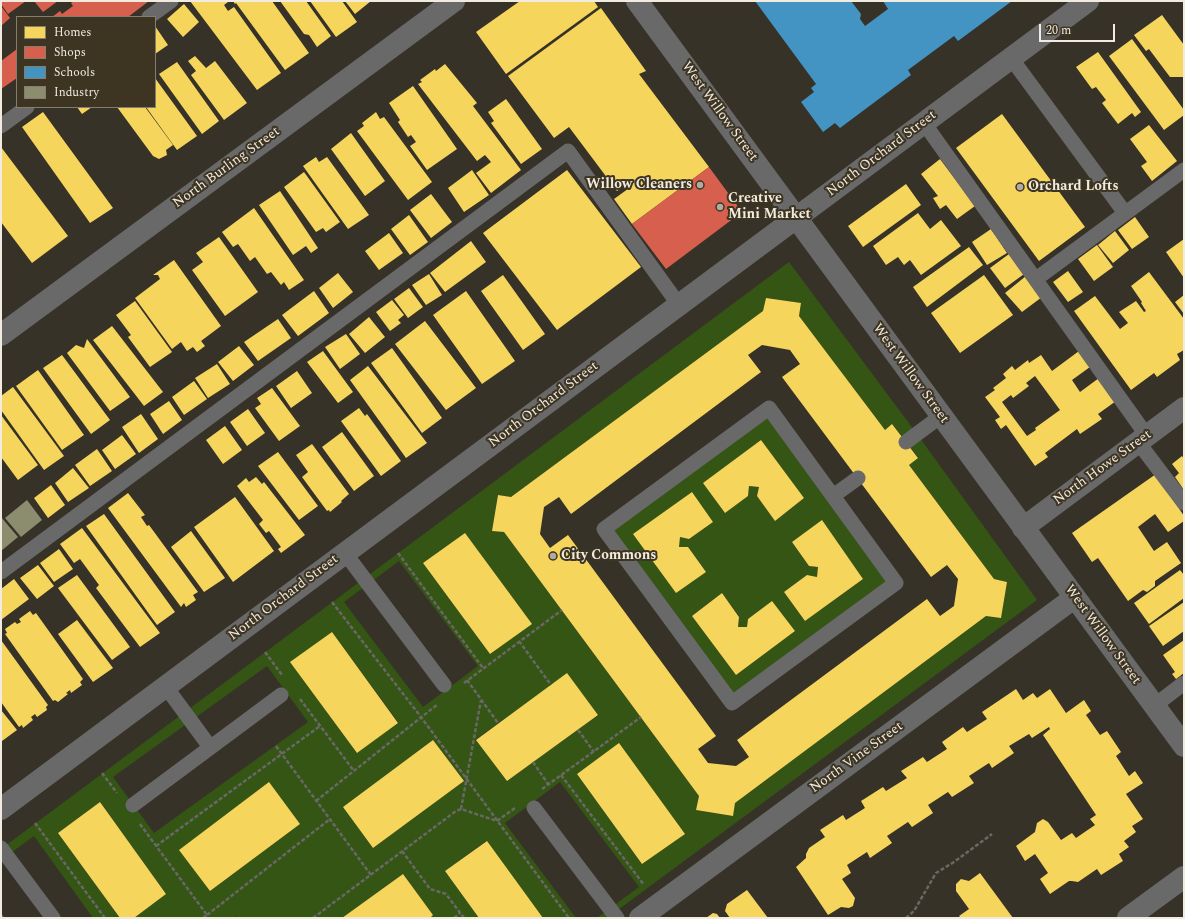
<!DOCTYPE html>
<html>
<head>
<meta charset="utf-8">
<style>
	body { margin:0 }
	#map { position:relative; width:1185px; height:919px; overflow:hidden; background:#373228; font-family:Spectral,serif }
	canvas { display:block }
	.frame { position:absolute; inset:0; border:2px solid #f1ebe0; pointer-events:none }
	.legend { position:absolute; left:16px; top:16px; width:140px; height:92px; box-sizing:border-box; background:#3d3422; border:1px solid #857d6e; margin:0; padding:5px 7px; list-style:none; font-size:12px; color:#f1ebe0 }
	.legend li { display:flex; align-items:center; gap:8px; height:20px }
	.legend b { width:20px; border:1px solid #857d6e }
	.scale { position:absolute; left:1039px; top:24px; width:76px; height:18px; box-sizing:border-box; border:2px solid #f1ebe0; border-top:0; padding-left:5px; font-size:12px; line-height:14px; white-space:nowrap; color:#f1ebe0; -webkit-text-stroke:3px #3d3422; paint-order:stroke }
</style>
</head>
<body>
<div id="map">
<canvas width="1185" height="919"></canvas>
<div class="frame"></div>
<ul class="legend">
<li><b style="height:11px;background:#f6d55c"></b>Homes</li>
<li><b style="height:11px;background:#d6604d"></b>Shops</li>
<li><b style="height:11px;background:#4393c3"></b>Schools</li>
<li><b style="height:11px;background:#8c8c6e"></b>Industry</li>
</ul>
<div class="scale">20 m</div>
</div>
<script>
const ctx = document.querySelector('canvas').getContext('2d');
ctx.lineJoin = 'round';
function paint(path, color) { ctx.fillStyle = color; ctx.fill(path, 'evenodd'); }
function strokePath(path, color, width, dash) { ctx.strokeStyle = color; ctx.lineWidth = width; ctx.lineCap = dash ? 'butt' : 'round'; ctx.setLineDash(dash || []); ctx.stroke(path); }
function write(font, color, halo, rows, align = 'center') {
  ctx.font = font + ' Spectral,serif'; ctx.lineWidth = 4; ctx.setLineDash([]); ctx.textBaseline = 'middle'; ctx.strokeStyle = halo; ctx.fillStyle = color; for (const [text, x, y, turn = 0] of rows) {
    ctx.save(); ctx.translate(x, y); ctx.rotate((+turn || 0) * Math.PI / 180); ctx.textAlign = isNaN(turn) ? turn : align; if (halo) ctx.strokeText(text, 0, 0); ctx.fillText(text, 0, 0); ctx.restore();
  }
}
const green = new Path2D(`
	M789,262l128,172 120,166 -430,318h-10l42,-31 -79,-105 -55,41 71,95h-33l-57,-77 -41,30 34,47h-49l3,-3 -30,-41 -61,44h-104l-2,-2 -3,2h-99l32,-24 -66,-92 -42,31 62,85h-27l-59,-82 -33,24v-11zM766,298l35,5 -2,13 86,114 7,-6 26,33 -9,8 85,114 13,3 -6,35 -15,-1 -251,187 -3,13 -36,-6 3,-14 -195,-264 -12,-2 6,-35 13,2 252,-186zM465,533l66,91 -41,30 -67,-91zM399,561l79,105 -55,41 -79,-105zM332,632l66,90 -41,31 -66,-90zM267,666l41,56 -154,111 -41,-56zM567,674l31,41 -91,66 -31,-42zM433,740l31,41 -91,67 -30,-41zM619,744l65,90 -42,30 -65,-90zM269,783l31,41 -90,67 -30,-41z
	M769,408l127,175 -164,120 -128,-174zM761,440l43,58 -29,23 -18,-25 2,-9 -10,-1 -1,10 -23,17 -21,-30zM692,492l21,30 -24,17 -9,-2 -1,10h9l-12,46 -42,-59zM822,521l41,58 -58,42 -21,-29 23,-17 10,2 1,-10 -9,-1 -17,-24zM722,593l17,23 -1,11h9l1,-8 24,-18 23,30 -59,44 -44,-59z`);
const homes = new Path2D(`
	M190,1h36l2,1 -4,3 4,6 6,-4 47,66 -24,17z
	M233,1h39l37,52 -24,17 -49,-67 -1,1z
	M280,1h26l25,35 -14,11 -8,-12 -5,-1z
	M310,1h32l15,21 -21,15z
	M345,1h26l-16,13z
	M520,1h74l4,6 -92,67 -30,-42z
	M184,4l15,18 -16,15 -16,-18z
	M601,8l45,63 -7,3 70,93 -77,57 -18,-25 18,-13 -2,-4 -13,9 -48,-64 -15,11 -46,-62z
	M1162,15l22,30v32h-14l-21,-28 -3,2 -12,-16z
	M155,26l13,19 -13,9z
	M1132,39l52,71v5l-20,15 -55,-74z
	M1098,52l43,60 -6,5 -3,-4 -14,11 -16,-21 4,-3 -10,-13 -4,2 -16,-22z
	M195,56l11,12 9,-7 32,42 -23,17 -33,-45 5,-4 -8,-10z
	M177,62l42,59 -17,13 -43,-60z
	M445,64l32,39 -4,3 48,64 -30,23 -15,-20 15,-11 -6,-7 -8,6 -59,-77 4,-2 -2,-2 15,-11 1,2z
	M155,78l42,58 -20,14 -31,-43h9z
	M413,86l44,63 -30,21 -17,-24 6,-4 -5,-7 -3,2 -10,-15 2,-2 -11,-17z
	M506,99l36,50 -21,15 -30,-41 3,-2 -6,-9z
	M77,107h15l-10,7z
	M117,107h28l28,38 -7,5 1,5 -8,4 -6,-3z
	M43,112l70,96 -23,15 -68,-96z
	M376,112l4,7 4,-2 48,65 -24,18 -51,-69 7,-5 -2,-3z
	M1002,114l83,113 -46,34 -83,-113z
	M1149,125l28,36 -25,20 -11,-15 6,-4 -17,-23z
	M351,133l34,48 -20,15 -34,-47z
	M1,147l67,89 -36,27 -31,-41z
	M316,157l3,5 8,-5 42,58 -21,14 -45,-63z
	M940,159l35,47 -18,13 -11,-14 -6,4 -7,-11 5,-2 -17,-22z
	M472,170l17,25 -25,17 -16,-24z
	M567,170l74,97 -84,63 -74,-97z
	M304,172l36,50 -14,10 -3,-4 -7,4 -32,-45z
	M906,184l15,21 -58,42 -15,-21z
	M280,191l38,57 -7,5 -5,-7 -13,9 -34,-50z
	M431,194l21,28 -21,16 -21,-28z
	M254,208l50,72 -15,10 -5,-8 -3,3 -10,-13 -4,2 -12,-17 -5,4 -12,-17 -5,3 -11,-15z
	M918,213l12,16 11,-9 20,26 -40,29 -11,-15 -6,5 -6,-8 -12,8 -13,-19z
	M409,215l19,27 -18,13 -19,-26z
	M1135,217l14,20 -17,12 -14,-19z
	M991,229l16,24 -20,12 -15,-23z
	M1115,231l14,19 -16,13 -15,-18z
	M389,233l14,20 -24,17 -14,-19z
	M219,237l39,55 -33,24 -33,-46 11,-8 -7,-9z
	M1184,239v39l-18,-26z
	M471,241l15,21 -41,30 -15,-19z
	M1097,245l16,22 -19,14 -16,-22z
	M969,247l14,18 -56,42 -14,-20z
	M1009,254l15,20 -19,14 -15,-20z
	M174,260l47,66 -20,15 4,5 -8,6 -4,-5 -6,4 -6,-9 -9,7 -37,-51 25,-19 -2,-4h-5z
	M1068,271l15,21 -15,10 -15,-20z
	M1149,272l35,47v31l-7,4 3,6 -23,17 -3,-4 -23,17 -57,-79 21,-15 25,33 8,-6 -9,-11 17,-11 8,11 2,-1 -5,-8 1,-1 -11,-16z
	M338,273l15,19 -20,16 -14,-20z
	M429,274l13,21 -16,10 -14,-20z
	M503,275l42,59 -22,16 -42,-59z
	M984,275l29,40 -53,38 -29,-40z
	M1026,276l16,21 -20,15 -17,-19z
	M409,288l14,19 -15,11 -14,-19z
	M314,291l15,22 -31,23 -16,-21z
	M466,291l49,70 -33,23 -49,-69z
	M1184,295v19l-9,-12z
	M766,298l35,5 -2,13 86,114 7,-6 26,34 -9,7 85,114 13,3 -6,36 -15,-2 -251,187 -2,13 -37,-6 3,-14 -195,-264 -12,-1 6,-36 13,2 252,-186zM762,345l28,5 10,14 -18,13 149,200 16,-12 11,14 -4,27 -14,10 -13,-17 -190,141 12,17 -13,9 -28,-3 -10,-14 18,-13 -148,-201 -18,13 -10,-14 4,-27 15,-10 12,17 190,-142 -13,-17z
	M392,300l12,15 -6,5 3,3 -11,8 -14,-19z
	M135,301l37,51 -22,15 -22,-30 3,-2 -15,-20z
	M369,317l16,20 -20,16 -16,-19z
	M278,319l13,19 -33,23 -14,-19z
	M425,321l51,67 -30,22 -51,-66z
	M112,326l51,66 -19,14 -51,-66z
	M346,334l14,20 -20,15 -15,-22z
	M87,339l43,58 -20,14 -43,-58 9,-8 8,3z
	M239,346l15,19 -21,16 -15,-19z
	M392,348l50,70 -20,15 -51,-70z
	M323,351l30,41 -15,11 -31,-41z
	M1079,351l11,16 -18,13 8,12 19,-14 17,23 -18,13 4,5 -22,15 -3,-5 -32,24 3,4 -13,9 -29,-41 -5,4 -6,-9 5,-3 -15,-20 10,-7 -2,-2 13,-10 -3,-4 9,-8 3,4 13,-10 1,3 12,-8 11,16zM1035,376l25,34 -25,18 1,2 -9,6 -25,-34 9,-7 2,3 16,-12 -3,-3z
	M62,355l48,65 -19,14 -48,-66z
	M217,364l13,20 -22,14 -13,-20z
	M368,366l59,77 -21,15 -56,-78z
	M38,370l46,65 -22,15 -46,-64z
	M297,371l15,22 -21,15 -15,-22z
	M194,381l13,18 -23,16 -12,-18z
	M13,387l51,69 -20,14 -43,-60v-14z
	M272,388l28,38 -21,15 -24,-33 6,-4 -4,-6z
	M169,401l13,19 -19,14 -13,-20z
	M359,408l6,8 2,-2 34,47 -20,15 -40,-55z
	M248,409l17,24 -18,13 -17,-24z
	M141,414l17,25 -19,14 -17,-26z
	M1,415l37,50 -20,15 -17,-23z
	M225,426l17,24 -19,14 -17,-24z
	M342,432l32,44 -20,15 -32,-44z
	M122,435l14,19 -21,15 -13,-19z
	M761,440l43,58 -29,23 -18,-25 2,-9 -10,-1 -1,10 -23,17 -22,-30z
	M312,444l37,50 -8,7 1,1 -12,10 -1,-2 -2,1 -25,-34 6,-5 -12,-17z
	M97,449l15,22 -22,15 -15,-21z
	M278,452l40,54 -19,14 -41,-54z
	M1182,456l2,3v31l-9,-13 4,-4 -7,-9z
	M73,468l16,20 -21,14 -13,-19z
	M1156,474l28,42v5l-16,11 -13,-18 -17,13 16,24 13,-9 14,21 -26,18v5l-8,6 -4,-2 -15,11 -30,-43 -6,4 -20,-29z
	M256,477l6,7 2,-2 41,53 -24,18 -3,-4 3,-2 -12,-16 -3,2 -7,-9 4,-4 -26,-34 9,-8 3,4z
	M51,485l14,20 -17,13 -14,-20z
	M692,492l21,30 -24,17 -9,-2 -1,10h9l18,25 -30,21 -43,-59z
	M128,493l17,22 -4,2 6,9 2,-1 49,67 -5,3 3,5 -10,7 -2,-4 -3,4 -73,-99z
	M235,497l39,54 -41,31 -39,-55z
	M104,514l71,98 -18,13 -71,-99z
	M822,520l41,59 -58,42 -21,-29 23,-17 10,2 1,-10 -9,-1 -17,-24z
	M82,528l78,105 -20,14 -44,-59 3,-3 -19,-26 -6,4 -14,-19z
	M191,531l34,47 -21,14 -33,-45z
	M465,533l67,91 -42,30 -67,-91z
	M59,549l14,20 -19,13 -14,-19z
	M38,565l16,21 -17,13 -17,-21z
	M1180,570l4,5v23l-35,26 -15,-21z
	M77,575l53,72 -18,13 -54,-72z
	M14,579l15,20 -28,21v-31z
	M722,593l17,24 -1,10h9l1,-8 24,-18 23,30 -59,44 -44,-59z
	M1184,602v29l-21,15 -14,-20z
	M30,611l3,4 3,-2 47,66 -3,3 2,3 -11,8 -1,-3 -4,3 2,1 -10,8 -3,-2 -2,1 -48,-67 2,-1 -2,-4 10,-7 2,2 4,-2 -2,-3z
	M77,620l36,48 -20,14 -35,-48z
	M332,632l66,91 -41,30 -67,-91z
	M1,640l47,65 -2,2 1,3 -10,7 -2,-3 -4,3 2,3 -10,8 -1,-3 -3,2 -18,-25z
	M1184,640v33l-8,6 -4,-5 3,-2 -12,-17z
	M567,673l31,42 -91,66 -31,-41z
	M1016,689l7,11 10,-7 4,5 13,-9 16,24 18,-13 7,11 -5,4 14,20 7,-4 14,21 -5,4 13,20 6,-5 8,12 -17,11 17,25 -11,7 4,6 -12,9 5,6 -10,7 4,7 -22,14 -4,-6 -19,13 -6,-1h-3l-19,13 -10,-15 8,-6 -13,-19 -10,7 -9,-15 19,-14 2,-9 6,-4 5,3 13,18 11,-7 4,5 19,-13 -5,-6 6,-4 -53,-80 7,-6 -1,-2 -17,11 -3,-4 -20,12 5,7 -22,15 -3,-5 -20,13 5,7 -22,14 -4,-5 -20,13 5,8 -21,14 -4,-5 -21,14 5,7 -22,15 -3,-6 -20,13 4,8 -9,6 13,19 -2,8 -4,2 -8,-1 -13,8 -32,-48 10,-9v-4l3,-6 16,-11 -5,-7 23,-15 3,5 19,-12 -4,-7 22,-14 3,4 21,-13 -6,-7 22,-14 4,5 20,-13 -5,-7 21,-15 4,5 20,-13 -5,-7z
	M1,710l16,20 -15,11 -1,-2z
	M433,740l31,41 -91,67 -30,-41z
	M619,743l66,91 -43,30 -65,-90z
	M269,782l31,42 -90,67 -31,-41z
	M100,802l66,92 -32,24h-14l-62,-85z
	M487,841l56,77h-64l-34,-47z
	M980,873l33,45h-52l-2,-2 10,-7 -13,-18v-7l5,-5 8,2z
	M403,874l30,41 -3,3h-88z
	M747,890l21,28h-38l-5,-7 2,-7z
	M713,913l4,1 3,4h-14z`);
const shops = new Path2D(`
	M1,1h25l-18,13 -7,-10z
	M34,1h24l-15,11z
	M74,1l5,1 70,-1 -21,16h-76l8,-6 2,3 11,-8 -2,-3z
	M1,6l9,12 -9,8z
	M17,49v29l-16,11v-28z
	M709,167l33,45 -76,57 -34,-45z`);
const schools = new Path2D(`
	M755,1h96l10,13 -1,5 5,7 23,-17 -5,-8h129l-54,40 -4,-5 -46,34 3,5 -71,53 -5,-5 -12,9 -22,-30 13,-10 -3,-4 5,-4z`);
const industry = new Path2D(`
	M27,500l15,20 -21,17 -16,-19z
	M1,517l17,20 -17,14z`);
const path = new Path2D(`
	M398,553l85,115
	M332,602l89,115 148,201
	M519,641l32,44
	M265,652l17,23
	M467,680l31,43
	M464,683l98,-73
	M300,699l54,72
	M578,730l16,22
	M276,746l95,129
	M533,762l15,22
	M102,773l15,20
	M561,775l83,110
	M542,789l99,-72
	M316,801l122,-97
	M461,809l20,-109
	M35,823l70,95
	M140,824l67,91 -4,3
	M156,846l164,-120
	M402,851l28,38 16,5 18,24
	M1,915l2,3
	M207,915l123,-96
	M313,918l143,-107 5,-2 36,12 18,-13
	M454,918l6,-5
	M906,918l8,-7 22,-38 18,-11 38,-28`);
const service = new Path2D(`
	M149,17l22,-16
	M1011,58l114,155
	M924,123l223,313
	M1,126l26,-19
	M1036,279l148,-109
	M769,408l127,175 -164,120 -128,-174z
	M906,442l35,-26
	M1138,442l46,61
	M833,496l25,-18
	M345,553l99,132
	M1,572l567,-421 111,154
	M166,687l44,60
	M1154,706l30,-23
	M133,805l148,-110
	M534,808l83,110
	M1,848l52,70`);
const minor = new Path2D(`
	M637,1l547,745
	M1,335l453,-334
	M1023,528l161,-120
	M1,809l1087,-808
	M640,918l434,-320`);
const tertiary = new Path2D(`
	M1128,918l56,-41`);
const markers = [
	[700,185,4,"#b0aaa0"],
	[1020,187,4,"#b0aaa0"],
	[720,207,4,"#b0aaa0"],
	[553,556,4,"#b0aaa0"]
];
const streetNames = [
	["West Willow Street",719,112,54],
	["North Orchard Street",882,154,-37],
	["North Burling Street",227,168,-36],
	["West Willow Street",910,374,54],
	["North Orchard Street",544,405,-37],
	["North Howe Street",1103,468,-36],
	["North Orchard Street",284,598,-37],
	["West Willow Street",1102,635,54],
	["North Vine Street",857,758,-36]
];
const poiNames = [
	["Willow Cleaners",692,185,"right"],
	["Orchard Lofts",1028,187],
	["Creative",728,199],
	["Mini Market",728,215],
	["City Commons",561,556]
];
paint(green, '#355515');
paint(homes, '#f6d55c');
paint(shops, '#d6604d');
paint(schools, '#4393c3');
paint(industry, '#8c8c6e');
strokePath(path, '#696865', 2.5, [4, 2]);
strokePath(service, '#69696a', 15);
strokePath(minor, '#69696a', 22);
strokePath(tertiary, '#69696a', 22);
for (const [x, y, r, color] of markers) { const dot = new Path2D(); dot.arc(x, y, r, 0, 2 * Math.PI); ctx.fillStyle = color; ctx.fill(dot); strokePath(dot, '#3d3422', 1.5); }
write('14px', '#f1ebe0', '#3d3422', streetNames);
write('bold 14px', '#f1ebe0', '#3d3422', poiNames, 'left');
</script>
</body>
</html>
